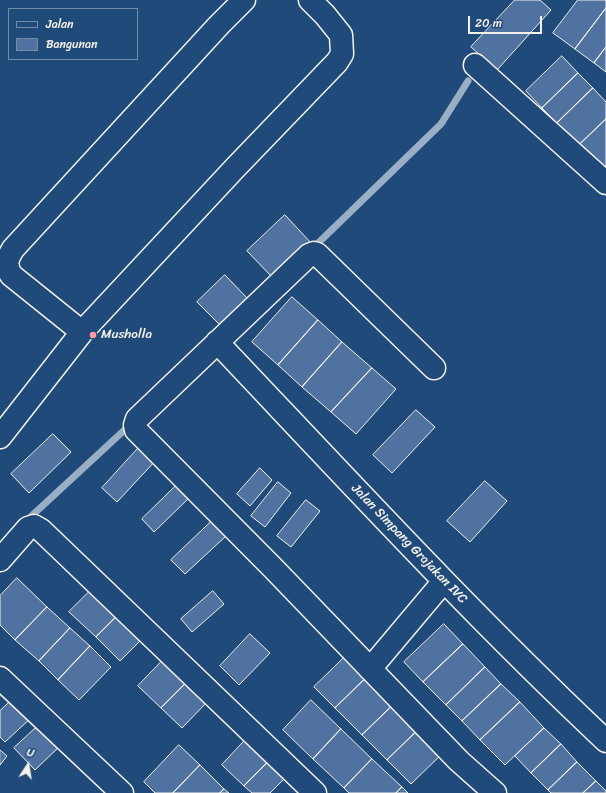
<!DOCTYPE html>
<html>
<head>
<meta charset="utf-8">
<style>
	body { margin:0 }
	#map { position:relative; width:606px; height:793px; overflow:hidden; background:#1f4a7a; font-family:Sriracha,sans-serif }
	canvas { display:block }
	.legend { position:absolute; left:8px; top:8px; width:130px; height:52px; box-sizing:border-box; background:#1f4a7a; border:1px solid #748da6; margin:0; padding:5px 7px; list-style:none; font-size:12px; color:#f4f1e8 }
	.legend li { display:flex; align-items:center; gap:8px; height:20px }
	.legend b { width:20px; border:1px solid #748da6 }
	.north { position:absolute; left:8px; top:745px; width:40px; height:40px; -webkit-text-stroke:3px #1f4a7a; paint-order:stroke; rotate:12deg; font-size:11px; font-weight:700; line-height:16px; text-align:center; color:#f4f1e8 }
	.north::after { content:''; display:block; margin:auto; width:14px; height:18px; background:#f4f1e8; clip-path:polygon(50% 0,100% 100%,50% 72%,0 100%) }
	.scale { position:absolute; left:468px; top:16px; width:74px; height:18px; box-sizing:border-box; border:2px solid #f4f1e8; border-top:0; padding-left:5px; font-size:12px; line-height:14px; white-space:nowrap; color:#f4f1e8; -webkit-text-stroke:3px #1f4a7a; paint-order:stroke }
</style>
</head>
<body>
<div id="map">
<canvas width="606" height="793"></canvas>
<ul class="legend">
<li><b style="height:5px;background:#1f4a7a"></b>Jalan</li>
<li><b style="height:11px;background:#5072a1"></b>Bangunan</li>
</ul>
<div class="north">U</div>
<div class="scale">20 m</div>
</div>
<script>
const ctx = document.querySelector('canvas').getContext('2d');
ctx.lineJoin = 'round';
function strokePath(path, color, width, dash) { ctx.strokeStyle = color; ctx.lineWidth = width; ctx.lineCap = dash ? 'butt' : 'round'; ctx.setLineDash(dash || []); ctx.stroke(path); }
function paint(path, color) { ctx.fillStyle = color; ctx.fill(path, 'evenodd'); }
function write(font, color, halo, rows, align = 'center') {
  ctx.font = font + ' Sriracha,sans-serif'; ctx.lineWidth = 4; ctx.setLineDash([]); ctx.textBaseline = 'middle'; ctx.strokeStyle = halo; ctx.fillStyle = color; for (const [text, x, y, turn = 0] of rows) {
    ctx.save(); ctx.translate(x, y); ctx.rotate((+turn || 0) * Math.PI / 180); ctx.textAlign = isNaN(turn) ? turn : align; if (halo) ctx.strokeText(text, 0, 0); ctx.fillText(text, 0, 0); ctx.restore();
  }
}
const stream = new Path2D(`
	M312,249l129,-125 27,-43
	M25,522l107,-99`);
const building = new Path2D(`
	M515,0h25l11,10 -54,60 -26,-23z
	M578,0h28v8l-31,41 -22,-16z
	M606,8v39l-12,16 -19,-14z
	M606,47v25l-12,-9z
	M562,56l16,17 -36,35 -16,-17z
	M578,73l15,15 -36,35 -15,-15z
	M593,88l13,14v17l-27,26 -22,-22z
	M606,119v54l-27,-28z
	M285,215l27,29 -38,35 -27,-28z
	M225,275l24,25 -28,26 -24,-24z
	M292,297l26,23 -40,45 -26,-23z
	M318,320l24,22 -40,45 -24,-22z
	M342,342l30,26 -41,44 -29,-25z
	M372,368l24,21 -40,45 -25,-22z
	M416,410l19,17 -43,46 -19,-18z
	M53,434l18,18 -42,41 -18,-19z
	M143,443l15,15 -41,44 -15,-14z
	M260,468l12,12 -22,26 -13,-12z
	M485,481l22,20 -37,41 -23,-21z
	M180,482l12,13 -38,37 -12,-13z
	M278,482l13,11 -26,34 -14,-11z
	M306,500l14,11 -29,36 -14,-11z
	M212,521l14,15 -41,38 -14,-14z
	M17,578l30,29 -32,33 -15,-15v-29z
	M95,586l27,25 -26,26 -27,-25z
	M213,591l11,13 -32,28 -11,-13z
	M47,607l23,21 -31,33 -24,-21z
	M122,611l24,24 -26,26 -24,-24z
	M444,624l19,20 -40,38 -19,-20z
	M70,628l20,18 -32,34 -19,-19z
	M250,634l20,19 -31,32 -19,-19z
	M463,644l22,23 -39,38 -23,-23z
	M90,646l21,21 -32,33 -21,-20z
	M348,654l21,21 -34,33 -21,-21z
	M165,658l24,22 -28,28 -23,-22z
	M485,667l16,17 -39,37 -16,-16z
	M369,675l27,27 -34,33 -27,-27z
	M189,680l20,20 -27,28 -21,-20z
	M501,684l19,18 -40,38 -18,-19z
	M14,698l18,19 -27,25 -5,-5v-26z
	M311,700l30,29 -28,30 -30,-29z
	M396,702l25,25 -34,33 -25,-25z
	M520,702l24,26 -39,37 -25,-25z
	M40,724l21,21 -26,25 -21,-22z
	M421,727l24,24 -34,33 -24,-24z
	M544,728l17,16 -30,29 -16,-17z
	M341,729l31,30 -28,29 -31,-29z
	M249,736l23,22 -28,28 -22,-21z
	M561,744l16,18 -29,28 -17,-17z
	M179,745l21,20 -27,28h-18l-11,-11z
	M0,750l7,6 -7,9z
	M272,758l17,16 -19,19h-18l-8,-7z
	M372,759l30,28 -6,6h-47l-5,-5z
	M577,762l19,19 -13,12h-32l-3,-3z
	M200,765l24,24 -4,4h-47z
	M596,781l10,10v2h-23z
	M402,787l6,6h-12z
	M224,789l5,4h-9z`);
const street = new Path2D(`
	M475,65l131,118
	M82,332l-71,-57c-6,-11 -4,-16 2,-26l206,-224 25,-25
	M217,342c128,135 254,272 389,399
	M434,368l-117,-114 -3,-1 -5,2 -172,164 -2,6 1,5 137,138 186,193 36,32
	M0,437l82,-105 153,-164 102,-106 5,-8 -1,-19 -16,-20 -15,-15
	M0,560l28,-32 6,-2 7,4 274,263
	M370,669l74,-88
	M0,678l122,115`);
const markers = [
	[93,335,4,"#ff9aa2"]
];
const poiNames = [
	["Musholla",101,335]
];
const streetNames = [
	["Jalan Simpang Grajakan IVC",409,544,46]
];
strokePath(stream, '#99afc5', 7);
paint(building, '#5072a1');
strokePath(building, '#f4f1e8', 1);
strokePath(street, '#f4f1e8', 25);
strokePath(street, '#1f4a7a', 22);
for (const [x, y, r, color] of markers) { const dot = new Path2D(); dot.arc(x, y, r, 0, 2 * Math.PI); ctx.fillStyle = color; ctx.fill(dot); strokePath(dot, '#1f4a7a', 1.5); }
write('13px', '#f4f1e8', '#1f4a7a', poiNames, 'left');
write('13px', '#f4f1e8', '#1f4a7a', streetNames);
</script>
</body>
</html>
